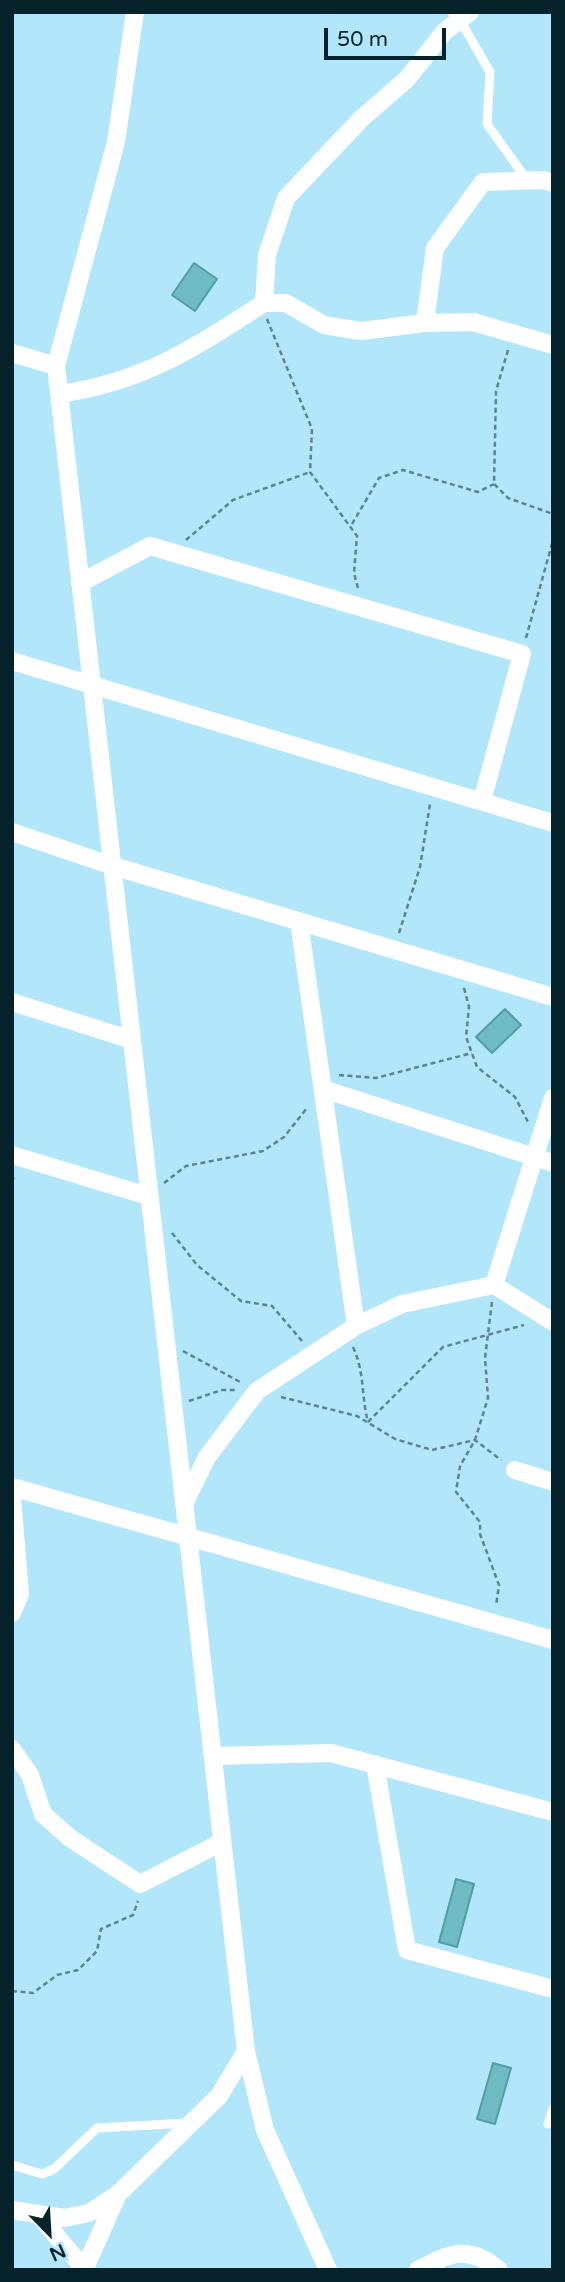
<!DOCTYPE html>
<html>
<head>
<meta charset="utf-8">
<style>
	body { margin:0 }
	#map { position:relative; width:565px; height:2282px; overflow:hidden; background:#b1e6fb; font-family:"Varela Round",sans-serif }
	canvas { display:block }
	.frame { position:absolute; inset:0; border:14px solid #06232c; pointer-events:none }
	.north { position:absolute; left:14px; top:2198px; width:70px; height:70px; -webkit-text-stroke:5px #b1e6fb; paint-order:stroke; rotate:156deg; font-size:19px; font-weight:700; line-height:28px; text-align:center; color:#06232c }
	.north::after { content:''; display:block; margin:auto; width:24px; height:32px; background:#06232c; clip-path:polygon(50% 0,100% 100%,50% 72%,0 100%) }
	.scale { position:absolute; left:324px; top:28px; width:122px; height:32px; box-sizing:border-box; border:4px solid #06232c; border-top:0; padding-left:9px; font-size:21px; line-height:24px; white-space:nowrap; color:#06232c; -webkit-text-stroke:5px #b1e6fb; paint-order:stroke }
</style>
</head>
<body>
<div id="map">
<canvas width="565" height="2282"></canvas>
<div class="frame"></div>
<div class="north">N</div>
<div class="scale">50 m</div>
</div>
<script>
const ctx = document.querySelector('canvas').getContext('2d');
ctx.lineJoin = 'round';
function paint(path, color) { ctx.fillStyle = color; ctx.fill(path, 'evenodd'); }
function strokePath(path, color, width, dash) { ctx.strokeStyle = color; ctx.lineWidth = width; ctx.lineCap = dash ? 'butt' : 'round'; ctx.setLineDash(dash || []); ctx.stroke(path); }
const building = new Path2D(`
	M194,263l23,16 -22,32 -23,-16z
	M505,1009l16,16 -29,28 -16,-16z
	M456,1879l18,5 -17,63 -18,-5z
	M493,2063l18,5 -16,56 -18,-5z`);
const path = new Path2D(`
	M267,319l45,110 -2,43 47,64 -3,37 4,15
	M508,350l-12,41 -2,93 14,14 45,16
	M352,524l27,-46 24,-8 75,22 16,-8
	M186,540l47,-40 77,-28
	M526,638l27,-98
	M399,933l21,-66 10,-63
	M464,988l5,19 -3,30 11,30 38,30 13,25
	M339,1075l37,3 96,-25
	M12,1182l3,-8
	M164,1183l22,-17 77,-15 21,-14 23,-29
	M172,1233l25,32 44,36 31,5 30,35
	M492,1302l-7,56 3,40 -13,42 -15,26 -4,26 24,30v12l19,51 -3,21
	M353,1347c12,26 8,48 15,75
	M183,1351l59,32
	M281,1397l76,19 38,23 37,11 43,-10 26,20
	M189,1401l33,-11h14
	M368,1422l75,-75 81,-22
	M12,1991l21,2 24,-18 21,-5 19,-19 4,-22 32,-14 5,-14`);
const lane = new Path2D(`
	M452,12l8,8 30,52 -3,52 40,56
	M548,2124l5,-15
	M12,2165l30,9 12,-5 43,-41 91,-5`);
const street = new Path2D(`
	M135,12l-19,130 -60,224 190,1685 19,79 63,140
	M264,303l3,-48 19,-57 76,-80 45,-39 37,-47 26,-20
	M425,323l10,-75 48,-66 61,-2 9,3
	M12,353l44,13
	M59,394c85,-12 135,-46 205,-91h22l38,22 37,6 64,-8 48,-1 80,23
	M80,583l70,-37 372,108 -40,147
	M12,661l541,162
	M12,832l101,34 440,131
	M299,921l57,405
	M12,1002l120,38
	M323,1089l230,74
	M12,1155l136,41
	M494,1285l59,-187
	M515,1470l38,12
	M12,1487l541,153
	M12,1498l8,96 -8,19
	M184,1504l23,-47 50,-66 99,-65 46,-22 92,-19 59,37
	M12,1749l18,26 13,39 27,24 70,46 82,-42
	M213,1756l118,-3 222,59
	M375,1764l32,186 146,39
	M12,2210l52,8 25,-5 29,-19 101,-98 27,-45
	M38,2214l47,56
	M84,2270l34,-76
	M418,2270c31,-17 51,-26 81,0`);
paint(building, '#6ebbc3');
strokePath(building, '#519ea6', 2);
strokePath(path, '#5c8594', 2.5, [5, 3.5]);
strokePath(lane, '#fff', 9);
strokePath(street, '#fff', 18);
</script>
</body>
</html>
